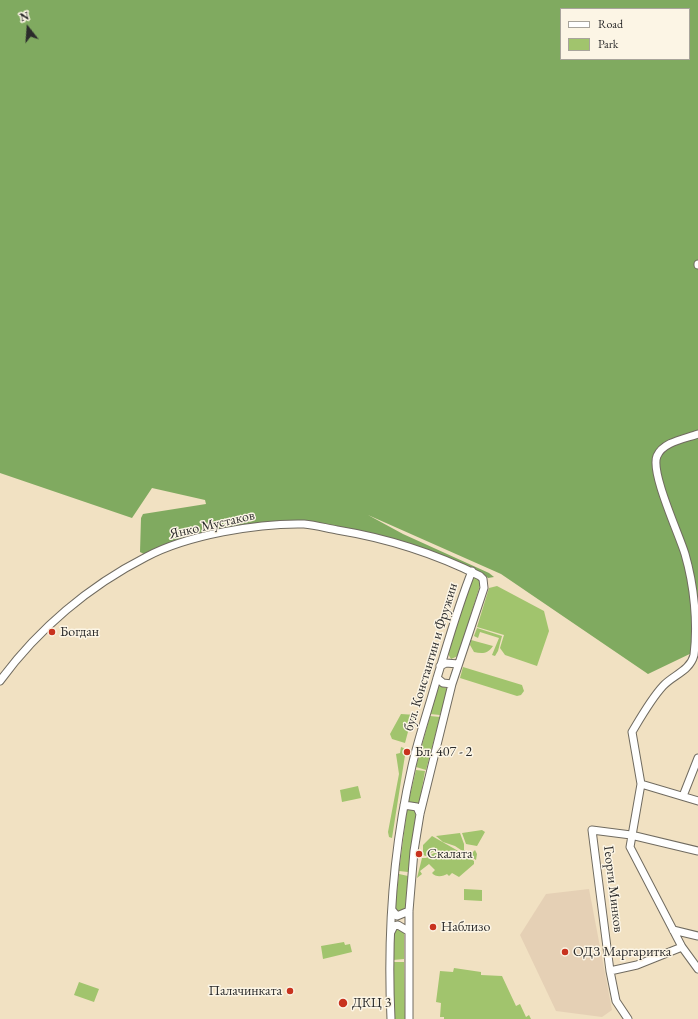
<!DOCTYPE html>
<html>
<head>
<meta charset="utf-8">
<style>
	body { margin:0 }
	#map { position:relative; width:698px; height:1019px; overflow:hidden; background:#f1e1c2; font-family:"EB Garamond",serif }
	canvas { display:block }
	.legend { position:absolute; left:560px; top:8px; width:130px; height:52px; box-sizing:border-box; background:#fcf5e5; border:1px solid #a8a49b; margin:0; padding:5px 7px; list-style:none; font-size:12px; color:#2b2b2b }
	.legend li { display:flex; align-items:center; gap:8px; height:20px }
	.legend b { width:20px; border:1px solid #a8a49b }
	.north { position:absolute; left:8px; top:8px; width:40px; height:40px; -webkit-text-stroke:3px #fcf5e5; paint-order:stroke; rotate:343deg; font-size:11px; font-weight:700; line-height:16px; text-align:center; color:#2b2b2b }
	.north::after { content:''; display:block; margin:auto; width:14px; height:18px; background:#2b2b2b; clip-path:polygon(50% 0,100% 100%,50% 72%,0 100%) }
</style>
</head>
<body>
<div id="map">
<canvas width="698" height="1019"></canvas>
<ul class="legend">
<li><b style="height:5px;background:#fff"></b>Road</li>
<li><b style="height:11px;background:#a1c46d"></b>Park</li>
</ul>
<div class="north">N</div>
</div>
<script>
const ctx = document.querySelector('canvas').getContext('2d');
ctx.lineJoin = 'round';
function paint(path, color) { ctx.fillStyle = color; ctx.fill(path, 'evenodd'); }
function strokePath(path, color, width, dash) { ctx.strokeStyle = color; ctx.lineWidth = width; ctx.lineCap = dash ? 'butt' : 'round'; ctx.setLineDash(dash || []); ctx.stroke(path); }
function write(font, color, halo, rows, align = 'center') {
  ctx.font = font + ' "EB Garamond",serif'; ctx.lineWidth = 3; ctx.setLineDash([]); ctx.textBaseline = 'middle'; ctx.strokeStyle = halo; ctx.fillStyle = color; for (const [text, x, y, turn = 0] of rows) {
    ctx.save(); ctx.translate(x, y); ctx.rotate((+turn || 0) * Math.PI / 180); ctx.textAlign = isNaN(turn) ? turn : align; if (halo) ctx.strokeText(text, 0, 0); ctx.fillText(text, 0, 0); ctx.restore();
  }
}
const built = new Path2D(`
	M589,889l23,121 -10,7 -46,-6 -36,-76 26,-41z`);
const green = new Path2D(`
	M477,576l4,6 -23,74 -7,3 -4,-7 24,-74z
	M497,586l47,25 5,20 -12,35 -32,-11 -5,-7 4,-13 -27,-8 12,-39z
	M477,628l25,8 -4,15 -3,5 -3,-1 7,-17 -19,-6 -2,6 -4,-2z
	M471,640l22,6c-5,8 -11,8 -19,6l-4,-7z
	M463,667l59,18 2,6 -3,4 -4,1 -57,-18z
	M438,685l10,4 -8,26 -10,-1z
	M401,714l15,1 1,3 -4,11 -4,-1 -4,15 -13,-4 -2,-5z
	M430,716l10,1 -14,53 -10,-3z
	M401,747l5,2 -14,89 -3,-1 -1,-5 11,-58 -3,-20 4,-1z
	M416,770l9,1 -6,34 -11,-1z
	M358,786l3,12 -19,4 -2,-12z
	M412,807l4,5 -8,60 -9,-1 8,-61z
	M482,830l3,2 -8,14 -11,-2 -4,-11z
	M460,833l4,11v6l7,4 4,-4 2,4 -1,6 -21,-14 -12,-4 -7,-6z
	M432,836l28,16 -26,-1 -8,5 -3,-1v-10z
	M434,853h27l13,8v3l-15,13 -7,-4 -3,3 -2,-2c-3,2 -11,4 -15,-1l3,-3 -6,-6 -9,7 2,3 -5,4 5,-20h4z
	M399,874l9,2 -3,33 -8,3 -2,-4z
	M464,889l18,1v11l-18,-1z
	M397,928l5,2 2,3v26l-11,1v-27z
	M344,942l1,3 5,-1 2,8 -29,7 -2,-13z
	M393,962h11l1,57h-11z
	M454,968l27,4v3l21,1 14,30 4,-2 6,13 3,-2 2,4h-87v-2h-4l1,-14 -5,-1 4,-31 13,1z
	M79,982l20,7 -5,13 -20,-7z`);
const forest = new Path2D(`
	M0,0h698v650l-50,24 -147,-100 -133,-59 35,19 86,39 5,4 -6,1 -4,-4 -87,-31 -91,-20 -63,2 -58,11 -41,18 -4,-2 1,-34 2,-4 63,-10 -1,-4 -53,-12 -20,30 -132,-45zM561,9h128v50h-128z`);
const minor = new Path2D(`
	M698,264v1
	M698,434c-14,5 -35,8 -41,22 -7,16 22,78 28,98 9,31 13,69 9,101 -4,16 -21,20 -31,31 -12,13 -22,31 -31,46l9,52 -11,63 52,100 16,22
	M440,666l6,-3 12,1
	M437,678l6,5 9,1
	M0,681c38,-52 89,-95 146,-124 41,-22 112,-34 158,-33 11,1 22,4 33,6 49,8 99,24 143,46l3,3 1,9 -32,96 -32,130 -6,37 -5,60v108
	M641,784l57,17
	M683,796l15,-38
	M404,805l13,2 3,7
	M392,910l5,6 12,-5
	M673,930l25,6
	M391,932l3,-6 4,-1 10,6
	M610,971l27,-6 45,-18
	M391,1019c-4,-85 2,-170 21,-253 7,-30 17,-59 25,-88 11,-36 21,-72 35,-107
	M628,1019l-12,-18 -6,-30 -18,-141 39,5 67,16`);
const markers = [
	[52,632,4,"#c8321e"],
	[407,752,4,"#c8321e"],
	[419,854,4,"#c8321e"],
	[433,927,4,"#c8321e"],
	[565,952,4,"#c8321e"],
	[290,991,4,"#c8321e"],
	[343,1003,5,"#c8321e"]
];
const streetNames = [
	["Янко Мустаков",212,525,-13],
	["бул. Константин и Фружин",431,657,-73],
	["Георги Минков",613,889,83]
];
const poiNames = [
	["Богдан",60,632],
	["Бл. 407 - 2",415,752],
	["Скалата",427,854],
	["Наблизо",441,927],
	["ОДЗ Маргаритка",573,952],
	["Палачинката",282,991,"right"],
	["ДКЦ 3",352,1003]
];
paint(built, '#e5d0b5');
paint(green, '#a1c46d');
paint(forest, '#80aa60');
strokePath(minor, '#706b60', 9);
strokePath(minor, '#fff', 7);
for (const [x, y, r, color] of markers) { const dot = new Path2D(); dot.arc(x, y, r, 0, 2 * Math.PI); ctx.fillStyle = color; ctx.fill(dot); strokePath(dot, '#fcf5e5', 1.5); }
write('14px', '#2b2b2b', '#fcf5e5', streetNames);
write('14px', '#2b2b2b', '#fcf5e5', poiNames, 'left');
</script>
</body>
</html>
